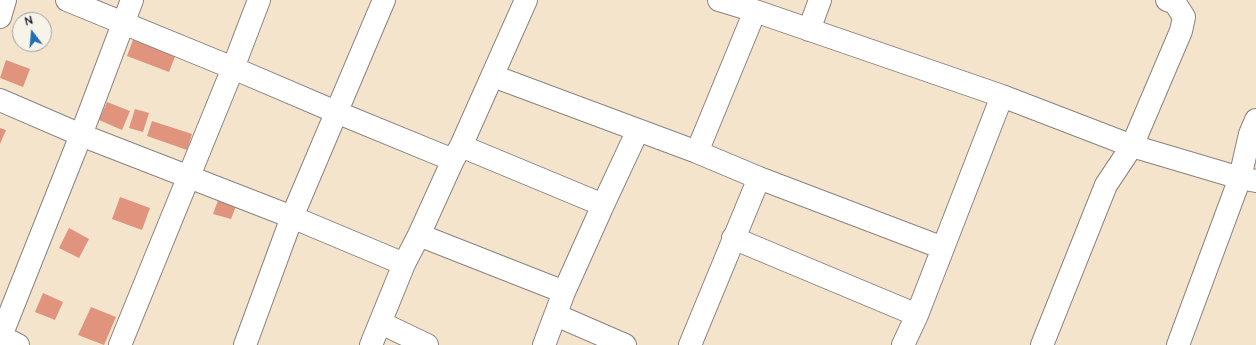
<!DOCTYPE html>
<html>
<head>
<meta charset="utf-8">
<style>
	body { margin:0 }
	#map { position:relative; width:1256px; height:345px; overflow:hidden; background:#f3e4cb; font-family:"Architects Daughter",sans-serif }
	canvas { display:block }
	.north { position:absolute; left:12px; top:12px; width:40px; height:40px; box-sizing:border-box; background:#f7f3e8; border:1px solid #a29fa3; border-radius:50%; rotate:344deg; font-size:11px; font-weight:700; line-height:16px; text-align:center; color:#22223b }
	.north::after { content:''; display:block; margin:auto; width:14px; height:18px; background:#1f6fb2; clip-path:polygon(50% 0,100% 100%,50% 72%,0 100%) }
</style>
</head>
<body>
<div id="map">
<canvas width="1256" height="345"></canvas>
<div class="north">N</div>
</div>
<script>
const ctx = document.querySelector('canvas').getContext('2d');
ctx.lineJoin = 'round';
function paint(path, color) { ctx.fillStyle = color; ctx.fill(path, 'evenodd'); }
function strokePath(path, color, width, dash) { ctx.strokeStyle = color; ctx.lineWidth = width; ctx.lineCap = dash ? 'butt' : 'round'; ctx.setLineDash(dash || []); ctx.stroke(path); }
const building = new Path2D(`
	M134,37l42,17 -7,18 -42,-16z
	M6,60l24,9 -7,18 -23,-9z
	M107,102l23,9 -8,19 -23,-10z
	M135,109l14,4 -6,19 -14,-4z
	M152,121l40,13 -5,16 -40,-14z
	M0,128l6,2 -6,14z
	M220,195l18,6 -7,18 -18,-5z
	M120,197l30,11 -8,22 -30,-11z
	M69,228l20,11 -10,19 -20,-10z
	M43,293l20,9 -8,18 -20,-8z
	M91,307l25,10 -12,28 -26,-10z`);
const minor = new Path2D(`
	M67,0l166,68 103,44 117,48
	M719,0l36,11 247,85 130,50 108,32 16,3
	M0,17l5,-17
	M809,30l11,-30
	M493,76l204,76 62,26 184,70
	M0,100l81,35 211,82 112,47
	M461,146l142,59
	M697,152l58,-141
	M419,235l145,57
	M733,238l184,77
	M556,315l69,30
	M381,323l46,22
	M0,336l18,9
	M1,336l80,-201 51,-135
	M120,345l113,-277 26,-68
	M245,345l47,-128 92,-217
	M371,345l33,-81 15,-29 34,-75 8,-14 65,-146
	M544,345l20,-53 39,-87 35,-75
	M690,345l69,-167
	M903,345l14,-30 85,-219
	M1042,345l64,-160 26,-39 49,-115 3,-14 -9,-14 -8,-3
	M1178,345l62,-167 10,-44 6,-14`);
paint(building, '#e0947e');
strokePath(minor, '#8a8383', 24);
strokePath(minor, '#fff', 22);
</script>
</body>
</html>
